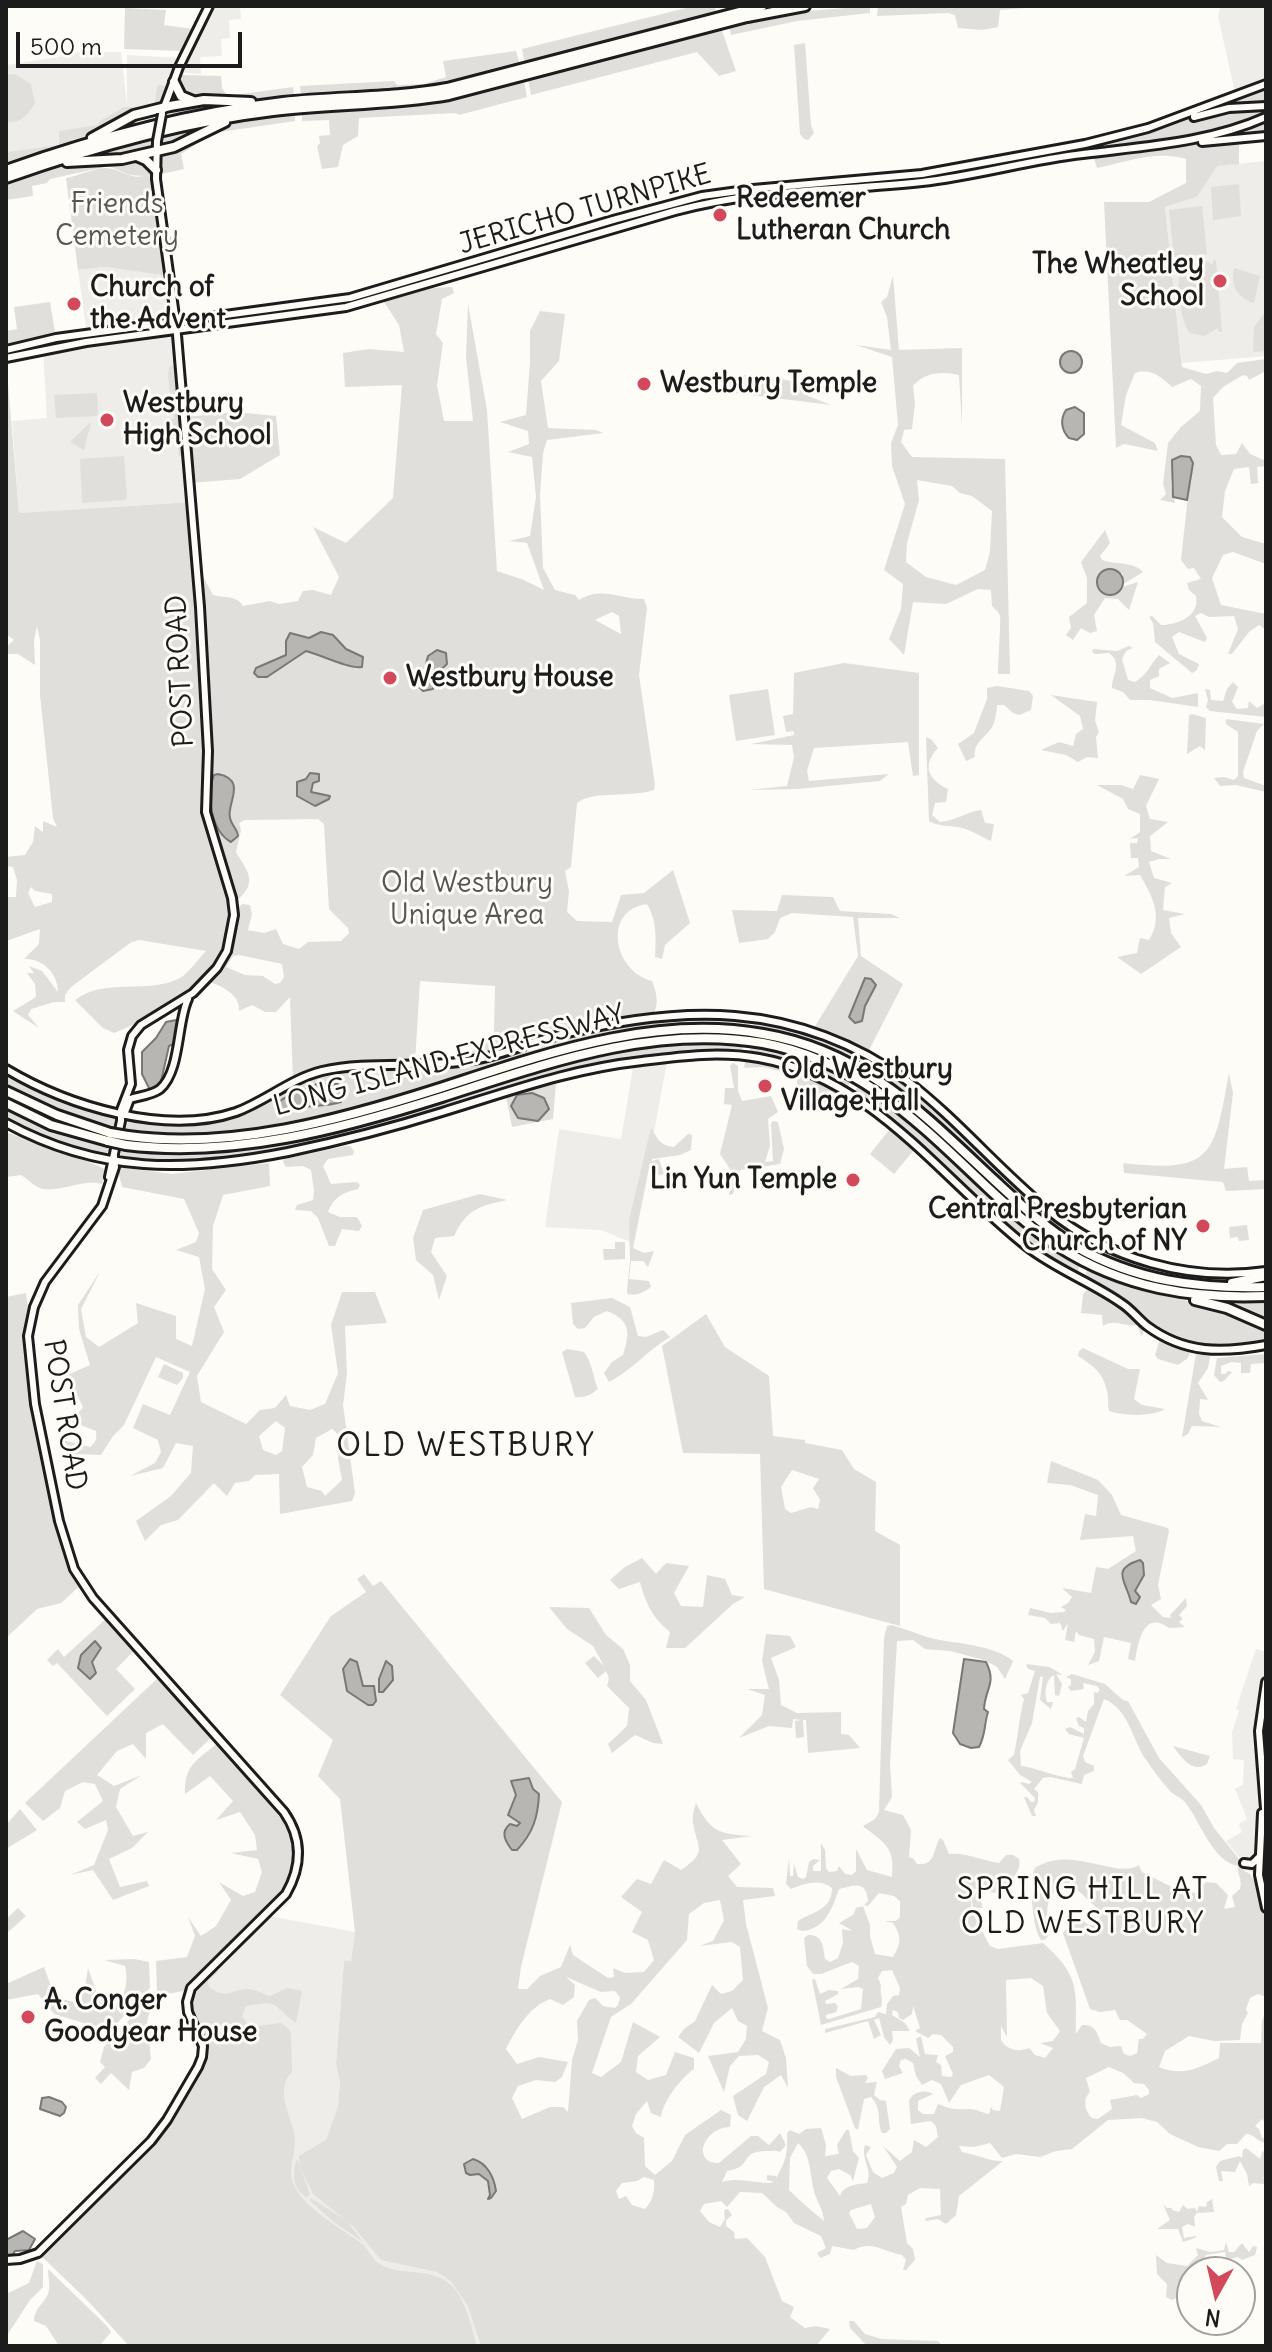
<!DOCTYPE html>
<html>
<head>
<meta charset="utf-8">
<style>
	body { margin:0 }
	#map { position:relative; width:1272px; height:2352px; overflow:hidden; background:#fdfcf7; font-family:Delius,sans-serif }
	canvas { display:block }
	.frame { position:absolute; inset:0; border:8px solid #1c1c1c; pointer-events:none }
	.north { position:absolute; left:1176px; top:2256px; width:80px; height:80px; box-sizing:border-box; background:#fdfcf7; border:2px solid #a3a29f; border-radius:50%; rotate:188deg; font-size:22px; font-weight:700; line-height:32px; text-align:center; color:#1c1c1c }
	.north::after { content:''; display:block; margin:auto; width:28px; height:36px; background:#d1495b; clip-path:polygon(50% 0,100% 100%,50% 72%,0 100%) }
	.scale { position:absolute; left:16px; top:32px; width:226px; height:36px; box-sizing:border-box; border:4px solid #1c1c1c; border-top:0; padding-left:10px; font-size:24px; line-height:28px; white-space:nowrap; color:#1c1c1c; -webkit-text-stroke:6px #fdfcf7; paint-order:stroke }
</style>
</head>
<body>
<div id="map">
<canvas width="1272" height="2352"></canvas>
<div class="frame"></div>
<div class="north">N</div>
<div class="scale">500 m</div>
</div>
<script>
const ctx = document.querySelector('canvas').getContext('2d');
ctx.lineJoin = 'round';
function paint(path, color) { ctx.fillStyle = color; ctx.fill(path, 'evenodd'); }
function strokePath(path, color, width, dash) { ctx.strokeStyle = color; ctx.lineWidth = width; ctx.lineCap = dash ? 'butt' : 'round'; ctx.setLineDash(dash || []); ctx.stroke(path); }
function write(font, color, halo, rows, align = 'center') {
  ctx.font = font + ' Delius,sans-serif'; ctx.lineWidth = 6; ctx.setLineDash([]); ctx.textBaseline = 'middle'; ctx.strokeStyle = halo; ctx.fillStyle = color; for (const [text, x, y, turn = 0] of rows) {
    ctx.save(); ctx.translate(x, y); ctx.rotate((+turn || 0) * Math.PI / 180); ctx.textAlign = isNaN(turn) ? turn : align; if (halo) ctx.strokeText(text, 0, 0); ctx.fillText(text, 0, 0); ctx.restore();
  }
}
const built = new Path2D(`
	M209,6h31l1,13 -12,1 1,18 -9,1 1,17 -22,1 1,17 -23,-2z
	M1231,6h34l1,7v71l-30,13 -18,-81 2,-8z
	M77,52h44l6,54v-51l54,3 -21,46 -100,41 -54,7v-87l53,-8z
	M1266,161v195l-84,7 -17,-156 32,-10 19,-31z
	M105,267l64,9 7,47 -89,11 -9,-64z
	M176,329l16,173 -173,11 -7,-92 35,-3 -4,-69z
	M668,1057l-35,186 -32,-13 -56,-3 14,-98 62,10 13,-77z
	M1256,1649l10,3v30l-3,14v102l-4,59 -4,5 -11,1 -18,-22 16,-9 -3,-8 8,-5 -12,-30 8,-4 1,-25 -11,-1 -1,-27 7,-21 -3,-2z
	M269,1916l86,16 -4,30h-7l-8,102 4,19 -1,24 -13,33 142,141 22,65h-21l-90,-73 -94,-83 -78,-136 -10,-70z`);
const green = new Path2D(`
	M694,6h20l3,8 -192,50 -3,-15z
	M870,6v7l-73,8 -66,14 -2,-9 79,-15z
	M878,6h173l-51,4 -2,17 -16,3 -24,-2 -3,-13 -7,-2 -71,3z
	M125,8l41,2 -2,15 29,4 -8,22 -61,-2z
	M721,28l15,43 -17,5 -22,-24 -166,43 -3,-16z
	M805,43l6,82 3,8 -6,7 -4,-1 -4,-5 -6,-89z
	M516,51l4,14 -68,18 -45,7 -106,5 -1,-9 94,-5 3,4 27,-1 22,-7 -3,-16z
	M15,74l16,10 4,19c-7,11 -14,21 -29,19v-47z
	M182,75l39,1 1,12 5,8 66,-9 1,9 -40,5 -65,-2 -10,-11z
	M524,81l3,16 -68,18 -4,-2 -96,5 -1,18 -15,9 -5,22 -16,2 -5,-23 3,-3 -1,-7 11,-1 -1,-15 -27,1v-8l140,-12z
	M1266,84v52l-27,2v26l-22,2 -20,31 -32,10 17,160 24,7 11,-3 10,2 10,-10 29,-4v12l-17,9 -2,-4 -4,-1 -20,12 -10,11 3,47 5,10 15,-1 6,-11 8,11 16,7v5l-9,1 1,16 -7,1 -2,-17 -15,2 -9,22 -3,26 20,20 24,7v20l-33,-12 -10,3 -11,23 9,27 45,9v16l-7,-5 -10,7 -17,22h-4l10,-25 -4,-13 -25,1 -8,-4 -6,3 12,22 -2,4 -26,-10 -7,5 7,17 20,10 -2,6 -5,3 -37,-31 -2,-19 -4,-6 3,-1 9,9c17,0 39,-9 35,-29l-7,-6 -2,-7 14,-4 -7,-11 -6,1 -7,-9 11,-101 -5,-3 -14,2 -2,29 4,16 -15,-3 6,-6 -3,-10 5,-41 13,-16 19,-16 1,-25 -10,-7 -19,8c-12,-11 -21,-19 -37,-14l-9,22 -5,30 34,18 3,8 -34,-7 -8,4 -12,-246h45l37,-19v-24c-29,-9 -61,3 -89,9l-5,-16 -35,6 -1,-8 154,-38v-5z
	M157,85l9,1 -7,19 -71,32 -14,2 -5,4 -63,21v-12l53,-7v-14l39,-6 2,-4 24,-14 30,-1 3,-2 -2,-2z
	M201,102l34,3 -68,14 2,-9z
	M295,114v7l-82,12 -32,21 3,15 -23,5v-18l4,-4 18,-5 29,-18 18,-6z
	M211,125l-47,22 -2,-2 2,-10z
	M152,138l-2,14 -69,7v-2z
	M136,159c9,1 15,8 15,17h5l13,100 -64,-9 -27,3 -12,-92c13,-2 27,-10 40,-10 14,0 24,12 38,8l-14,-1 -21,-9 -59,13 -3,4 -15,3 1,10 -27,4v-16l61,-21z
	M1239,184l2,32 -28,4 -2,-33z
	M1202,206l5,48 -33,3 -5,-47z
	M1195,259l10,1 8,5v-5h3l6,72h-3l-1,-4 -14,8 -14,-3c-9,-10 -15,-50 -9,-62 3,-7 8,-9 14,-12z
	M1234,268l26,8 -6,27c-17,-5 -24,-18 -20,-35z
	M893,276l6,74 63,-2v78l-3,-51c-18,-4 -34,-3 -46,11l2,17 -3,26 -8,1 -3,12 11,15 93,2 5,215h-12c0,-9 3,-55 2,-58 -1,-4 -5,-7 -8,-10l-1,-16 -13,-1 -32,15 -33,-2 -9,53 -15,-16 12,-30 2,-25 -19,-14 21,-66 -13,-38 -1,-23 7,-18 -6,-68 -36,-12 35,5 -4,-33 -6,-15 6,-5zM917,480l35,6 8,7 12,3 20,15 -2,41 -5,18 -29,15 -30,-8 -20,-15 1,-19 12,-43z
	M452,287l2,6 -12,6 -6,35 7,9 -6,42 7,36h29l-7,-64 2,-53 19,106 10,161 27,9 20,10 -17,-47 -18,-2 21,-5 6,-39 -4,-40 -24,-5 21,-8 -1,-13 -28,-9 26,-7 4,-53v-31l10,-20 25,3 -6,47 -18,20 7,47 48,2 7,3 -56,7 -4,13 -3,42 3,73 12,22 20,5 4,5c22,-14 40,-1 65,-1l3,9 -8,67 16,110 -1,5c-23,8 -61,0 -77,13l-6,64 -6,4 4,20 -2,21 10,9 35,1 9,-27 23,-2 29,-23 17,53 -25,22 -3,14 -7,-2c1,-18 2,-37 -8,-53 -45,6 -34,67 5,77 4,11 8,22 1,33l-57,9 -103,29 -29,6 30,-24 1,-48 -75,-5 -5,81 -84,7 -38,12 -3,-84 -14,15h-11l-13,-7 -13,6c2,-18 -23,-29 -38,-30l-17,15 -37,23 -33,14 -11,-5 -28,-28c29,-23 72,-5 105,-22 9,-5 18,-19 26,-27l-67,-11 -9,3 -59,44 -6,8v7h-11l-23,7 -3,6 11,13 -26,-17 23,-14 -1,-13 -8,-11h7l-5,-7 13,5 16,21c0,-18 -15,-34 -34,-33l15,-15 1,-15 -34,12v-44h10l1,-17 -4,-13 -7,-1v-9l19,-2 8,-13 2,-16 8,6v-11l14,6 -4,-9 -13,-123v-55l-3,-14 -3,15 1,24 -17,-11h-12v-7l8,-7 -8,-6v-274l13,153 173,-11 5,63 16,30c11,3 24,0 30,11l27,-5 9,3 19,-3 5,-10 10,-1 18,5 8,-18 -26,-50 33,16 47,-45 9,-113 -57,2 -2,-34 26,-4 35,3 -5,-27 -15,-23 48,-14zM612,612l7,4 2,18 -26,-14zM318,819l6,5 5,85 19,19 1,5 -8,8 -33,1 -9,7 -16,-5 -7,-15 -12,4 -16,-3 4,-16 -2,-9 -8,-1 -6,7 -2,-8c24,-20 16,-28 2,-51l5,-22 -2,-7 6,-3zM31,887l4,4 17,3v8l-17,5 -7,-14zM239,955l43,9 2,13 -4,6 -5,1 -12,-8 -18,-1 -19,-8 7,-11z
	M50,302l6,36 -50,12v-19l11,-2 -3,-22z
	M1266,311v40l-13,1 1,-25z
	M180,365l5,52 51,-5 40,4 4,39 -40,24 -50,4 -2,-27h-9l-2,-17h-7l-3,-19 8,-2 -4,-5 -3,-41 2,-6z
	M727,375c29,0 54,1 82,12l-1,9 23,9 -113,-14z
	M97,393l1,21 -2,2 -40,2 -2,-23z
	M91,422l-7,28 -14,-8z
	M124,456l3,42 -2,2 -43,3 -2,-44z
	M1105,530l5,13 -10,13 2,4c14,5 31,1 41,12l-21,13 1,-11 -9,-5 -9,1 16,20 1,-3 16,-5 -9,28 -11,-11 -13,-1 -11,17 3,16 -7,2 -9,-5 -8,12 -7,-5 5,-7 -2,-11 18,-14v-25l-6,-16z
	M1129,646l4,2 -7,3 -4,8 6,21 7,2c15,-10 13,-15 24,-27l11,8 -11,6v7l-9,4v8l22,10 26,-5v14l-48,-7h-20l-7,-8 -11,-4c0,-13 11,-25 -3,-35l-14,1 -3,-2 1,-3 24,2z
	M844,663l75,10v102l-6,1 -5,-34 -94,6 -7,23 2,10 80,-7 -9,7 -83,8 -48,1 38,-4 7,-29 -2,-12 -41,-1 43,-9v-4l-8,1 -3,-16 10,-2 1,-41z
	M1233,682l5,5 -6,15 5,7 11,-1 1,-7 8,7 7,-4 2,13 -56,-6 -4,-4 2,-7 -3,-11 5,1 1,10 12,1 4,-12z
	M997,686l32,5 4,5 -2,14 -12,5 -6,-2 -9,-8h-7c0,5 -2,20 -7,25 -7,9 -17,14 -15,27l-9,4 -8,-17 16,-11 13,-34v-11z
	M768,689l7,46 -39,6 -7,-46z
	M1051,695l46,7 -2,19 4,11 -3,5 2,21 -11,-1 -9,5 -12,-7 -25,-5 18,-8 14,4 3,-12 7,-5 -3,-13z
	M1192,714l14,4 -1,32 -5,-4 -13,8 2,-39z
	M1226,719l38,5 -7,7 -14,41 1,6 22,8v6l-30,-7 -16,1 -6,-8 10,-1 10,3 4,-4v-44l-12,-8z
	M926,737l6,3 6,8c-17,18 -9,32 10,41l-2,13 -11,1 -3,12 8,7c15,-1 26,-10 41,-12l4,13 9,1 -3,17c-9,-4 -18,-10 -29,-13 -12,-3 -23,-1 -33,-7z
	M1140,775l19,4 -13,27 4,13 18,3 -18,14 1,15 20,8h-12l-10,3 5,16 18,5 -7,4 -2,23 22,4 -16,4 2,15 10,14 -40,27 -24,-17 20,-4 3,-15 9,2c15,-24 3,-44 -9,-65l-16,1 15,-9 -1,-9h-7l-1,-15h7l1,-5 -8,1 10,-7v-18l-12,-5 -5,-10 -26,-14h24l12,4z
	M782,895l51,2 7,14 51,3 9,4h-42l3,38 42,28 -35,68 -54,-24 44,-72 -5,-39 -61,-4 -12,5 -5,14 -7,7 -29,4 -7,-33 45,1z
	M714,1017l31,3 1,7c-137,-13 -247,44 -374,77 -24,6 -48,10 -72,15 -58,13 -115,21 -175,12l4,-13h92l79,-37 23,-7 155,-11 76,-24 53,-12 65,-9z
	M755,1021c38,5 75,17 109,36l-4,7 -59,-26 -47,-10z
	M718,1043l25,3 -1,7 -37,-2 -125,17 -233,69 -118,24 -64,5 -45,-7 1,-10c113,16 228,-17 335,-51 43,-14 85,-29 128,-39 44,-11 89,-13 134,-16z
	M751,1047l52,12 49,21 -5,8 -43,-20 45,24 -6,20 -43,-3 -5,-21 3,-2 -3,-11 -32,-8 -19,1 2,-12 4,-1z
	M872,1061l42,29 125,114 44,33 -1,8c-80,-47 -133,-133 -214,-177z
	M733,1063l5,3v25l4,10 29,-5 7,16 -10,7 2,27 -5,16 8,-1 -2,-37 2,-3 5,1 6,27 -4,15 -40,6 -7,24 -4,1 1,-26 -10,-15 12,-49 -8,-1 1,-16h9l-4,-22z
	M6,1072l67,32 43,12 -2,13c-37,-7 -76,-22 -108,-42z
	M1229,1073l4,20 -9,76 23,-2 2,14 17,-1v9l-40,2 -3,-9 -99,-9 -1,-10c91,11 91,-9 106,-90z
	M556,1083l-3,36 -41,8 -6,-30z
	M859,1084l52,39 128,118 40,24 -1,11 -34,-19 -41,-32 -48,-48 -101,-84z
	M6,1109l47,21 58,17 -2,10 -30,-4 -73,-32z
	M651,1128c8,12 8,17 23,19l14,-13 4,1 -1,15 -11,5 -28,4v2l7,-2 5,15 -8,2 -6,-13 -17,85 11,5 10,-2 -6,16 -5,-6h-12l-2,18 20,2 2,6c-9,6 -13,9 -24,7v-4l3,-29 -1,-41z
	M889,1130l25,20 -20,24 -24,-20z
	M6,1132l93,34 7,4 -4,14c-20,-5 -39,8 -59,5 -7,-1 -15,-10 -22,-14l-15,2z
	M345,1146h5l4,5 -1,4 -25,4 -5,7 8,18 26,-2 3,3 -2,4c-16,4 -24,8 -30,23l12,5h17l5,9 -3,5 -17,-2 -7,17h-6l-11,-28 -7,-7 -16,-1 2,-5 16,-5 1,-9 -3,-21 -8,-4 -17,1 -3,-5 1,-3z
	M269,1163l1,23 -47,9 -10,31 -1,43 14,21 -12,17 10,25 -27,44 4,26 45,22 14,-14 15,-2 11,-13 4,11 20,4 15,-6 13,-31 -7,-48 11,-33h33l12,31 -42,3 2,48 -4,31 12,88 -3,8 -72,13 -1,-40 -24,1 -6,6 -14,2 -8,13 -13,-13 -36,37 -17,5 -16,16 -9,-20 35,-25 20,-23 2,-27 -17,-3 -13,25 -33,8 25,-13 6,-11 -3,-12 -25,-12 10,-24 27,11 20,-43 -34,-15 -32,68 -11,11 -12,19 -26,-1 -13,-14 28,7c6,-5 7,-8 6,-16l-24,-9 11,-15 -16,-32 23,-10 -11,-36 -1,-24 23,-35 -20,39 5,28 13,10 39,-24 -2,-20 40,13v23l16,7 13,-57 -6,-32 -23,-7 20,-8 3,-9 -15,-34 -62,-12 -5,-20 55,7zM276,1421l9,7 -3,23 -6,4 -13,-5 -4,-14zM332,1429l7,6 -1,24 4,21 -17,16 -3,-5 -15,-4 -5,-20 11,-12 3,-17z
	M480,1194l27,6c-28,6 -40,9 -53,36l-19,2 -4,14 16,24 -8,24 -6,-25 -17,-15 -3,-22 10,-28z
	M1247,1225l2,15 -10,1 -1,-4 -8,1 -1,-11z
	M615,1242h10v17l-21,1 -1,-11h12z
	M1094,1242l62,25 103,7c-46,21 -126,-3 -169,-25z
	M1087,1269l46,20 77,17 56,22v14c-12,2 -25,6 -37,7 -54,6 -103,-40 -144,-69z
	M1087,1290c21,9 43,21 56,39l-1,8 -5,-12c-12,3 -21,-7 -34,1l-1,-11 -21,-2 2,-19z
	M26,1293l4,31 -2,24 31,173 23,63 -21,19 -24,6 -31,29v-341z
	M612,1298l18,9 8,29 8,1 17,-7 7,7c-22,13 -38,33 -61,45l-5,-9 8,-11 11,-7c7,-23 8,-34 -16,-44l-13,6 -9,11 -7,1 -5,-5 -2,-21z
	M1266,1302v22l-48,-21z
	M706,1314l19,33 44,29 4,60 32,4v3l37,7 12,19 22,13 -1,49 25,14v81l-136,-37 -4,-135 -77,-1 -21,-107zM792,1470l27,9 -6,9 7,12 -2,9 -7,-2 -20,6 -6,-4 -4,-22z
	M1160,1338l30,14 -2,6 -10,7 -20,-6 -3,-4z
	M1083,1348l45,21h12l-6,30 8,6 23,4c-13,8 -42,7 -56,2 -2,-7 0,-13 -2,-20 -3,-17 -14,-26 -29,-35l1,-5z
	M567,1349l17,3c8,10 9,25 14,37 -7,6 -14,9 -23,8l-13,-45z
	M1196,1354l14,2 -2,12 -10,15 10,17 -8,-1 -1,15 3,7 19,6 -29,-1 -4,8 -6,3z
	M1266,1354v9l-15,1 -1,9h-9v-10l-10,-1 -10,4v8h4l3,-3 4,1 -8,9 -4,1 -6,-7 3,-17z
	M164,1364l19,9v5l-6,7 -19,-8z
	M1051,1461l47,19 14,15 9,20 47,13 1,3 -11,54 3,14 -10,6 12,12 8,1 -1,-3 16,-17 1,8 -8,9 4,4 -4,3 6,5 -16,1c-26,-19 -31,15 -34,33l-7,-2 3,-16 -27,-6 -5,24 -11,4 7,-13 -1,-13 -15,-4 -3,-4 -2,11 -9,-2 3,-17 -5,8 -3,-8 -9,1 -6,-6 -17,-3 2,-7 21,5 13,-1 2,-2 -5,-3 7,-4 4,-6 -10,-9 29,5 5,-26 12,2 28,-18 -3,-15 -53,4 5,-26 11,2 2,-21 -28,-10 -23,-2z
	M642,1558l14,16 10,-11 23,3 -15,27 7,13 22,1 4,-32 18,4 7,16 13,2 -12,7 -48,44h-19l4,-16c-18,-15 -24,-28 -30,-50l-21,7 -9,-9 15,-13z
	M364,1574l9,12 8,-5 181,221 -41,165 -3,22h9l13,-13 21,-9 9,-22 3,10 35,23 6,-1 -1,-9 12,5 19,-1 10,-12 -6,-20 -16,-8 10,-20 -21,-15 16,-18 14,5 13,-24 17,10c28,-19 16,-21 12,-47 -1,-6 1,-14 3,-20 15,30 24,31 56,33l-30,4 19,24 -13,12 9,11 36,1 2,8 -32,4 3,24 22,84 -6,23 18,9 6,18 2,30 -7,-13 -17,12 -17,34 -9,-6 -5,-19 33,-22 3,-12 -11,-7 -19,1 -9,10 -6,26 -16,-36 30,-4 8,-13 1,-13 -9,-5 -6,-13 -18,15 -15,30 -21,-16 6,-8 11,-8 17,-36 9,9 11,-3 11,-11 -3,-33 -8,-5 -33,4 14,-5 11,-21 -4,-20 -16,3 -15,11 -2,26 -56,64 -20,13 -19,56 9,4 20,-15 12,-40 27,15 -22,19 -2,16 12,8 18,-5 9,-23 19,6v11c-13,9 -31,32 -33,48l-10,-4 -4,-12 -11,13 -4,12 4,7 8,5 1,28 10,9 17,-14 13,-26 36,-25 10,5 -1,12c-27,1 -39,36 -11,36l32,-27h7l11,9 11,-12 6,12 -6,7c-4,-2 -8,-1 -13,-1 -29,0 -13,16 -40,20l-5,11c19,-6 42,4 52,0l-7,-2v-5l9,1v2c10,-16 12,-26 11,-45l3,-3 9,4 7,-5 15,-1 5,17 -1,11 14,-2 -2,-9 9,-15h3l4,21 6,7 -6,23 -3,-6 -11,-6 -8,2 -4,7 13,18c4,-11 17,-12 27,-13 6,-14 -7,-26 -2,-38l6,2 -5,8 7,17 9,6 12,-5 3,-6 -14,-21 17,15 12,-9 2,-12 12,7 12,-10 -2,-11 -5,-5 -20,3 -2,-22c2,-10 16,-13 24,-8l-15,7v9l5,4h11l4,-10c14,5 16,6 31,5 7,0 14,4 20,5l2,-7 2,3 7,1 4,-24 -15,-12 -28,10 -12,18 -8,-19 -9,-4 -10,5 -6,-9 -3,-13 -7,-4 -5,1 -2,6 4,7 -18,6 -3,-8 14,-22 13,-1 11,9 -4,-18 5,-3 4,18 13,1 -2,7 5,3 1,11 9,1 2,-3 -8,-18 8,-4v-5l-12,-12 -8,-1 -5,4 -13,-7 5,-3 -7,-22 -1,8 -9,6 -4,-2 -1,-6 -5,-2 -1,5 13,8 5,8h-18l1,9 -3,5 -6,-8 -5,-19 -5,2 7,15 -7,4 -6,-18 -43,12v-4l50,-12 3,-5 8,2 1,-10 6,-8 6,-1 1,-7 -8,-18 -10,1 -4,7 3,7c-2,8 3,14 0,22l-60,18 -9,-45 3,-1 5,15 9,-4 9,1v3l-13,7 1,3 9,-1 3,4 -2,5 -10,3v3l3,1 32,-10 2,-20 -4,-2 -18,2 17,-10 1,-13 -7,-4 -31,12h-8l-6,-8 -3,-28 4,-3c15,-1 15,12 17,24l5,3 8,-4 5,-15 -1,-14 11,2 -14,-8 14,-8 3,-7 7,-2 7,19v11l5,18 18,3c8,-13 9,-21 0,-34l-9,-2h12l4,-4v-16l-6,-5 -15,-3 -11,13 -4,-1 4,-4c-2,-22 -14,-15 -29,-12 -7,19 -13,40 -37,42l-5,-2 1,-8c16,-10 34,-11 34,-33 -12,-10 -28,-4 -41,1l-5,-5 3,-26 1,18h3l1,-12 4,13 5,2 3,-2 3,-15 4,-3 7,1 -7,6v5h8v-28l4,7 1,18 3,4 8,-1 2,-5 6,8 7,1 4,-4v-22l11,21 25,7c3,-31 -7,-33 -29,-51l12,-7 4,-7 5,-174 3,-12 4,-1c15,4 36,13 49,15 22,4 55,6 73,21l-8,18 -8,-12 -13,-7 -34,-9 -25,-2 -12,-9 -16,1 -7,123 2,33 -8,13 19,5 8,15 -2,27 5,2 3,5c19,2 16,-15 23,-26l3,2 6,14c17,-2 34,7 50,9l7,-8h7l6,4c3,15 -12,25 -23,34l-13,-2 -6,-4 -6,7h10l1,14 -9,1 -2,-15v16l19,36 8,3 45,-6c37,33 33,46 33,91l6,-9c13,-1 15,7 19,18l9,4 11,-1 3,8 6,2 7,-3 2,-14h4l4,-5 -20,-14h-7l-5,-10 -15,2 -10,-3 -27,-76 9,-12 10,-1 7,5 10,1 1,-15 -29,-27c-30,7 -23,27 -23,52l-3,4h-4c-9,-13 -12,-58 -6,-72 37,-24 81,12 104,-3l3,7 30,15 23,6 11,-11 10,1 12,12 -4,14 11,-2 -3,-11 8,-7c3,-9 -4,-17 -2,-23 -25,-4 -38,-45 -53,-64 -5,-5 -11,-7 -15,-11 -9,-10 -18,-23 -26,-34 -13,-22 -16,-48 -40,-58l-21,57 2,6 9,4v5l-10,4 -2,9 -32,-7 -7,1 -9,11 4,3v10l-4,8 2,6h-4l-8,-19h3l4,5h3l1,-4 -15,-15 2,-1 7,2 3,-2 -12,-7 -12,-15 6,-5c4,-19 5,-37 10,-56l-3,-4 7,-2 7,-22 -7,-2 -2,-5 23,3 14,8 -7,-1 6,10 -3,12 -4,-1 -1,-20c-9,5 -10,19 -7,27h6l-2,7 -11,-9 3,-24 -3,1 -8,46 -12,28 1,15c13,1 41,13 52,12l-2,-6 4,-3 9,-31 -15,-4 -4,-5 5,-2 14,7v-6l-5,-2 -3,-8 3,-1 7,5 2,-11 6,-7v-12l3,1 3,-3 -3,-4 -14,-3 1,6 -13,2 -3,-4 3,-2v-6l-5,-2 6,-3 33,10 18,16 5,1 31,57 42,47 13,23 25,31 4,11 7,4 10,16 -1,-10 -15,-17 5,1 10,-7 4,-59 3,24v175l-8,-3 -8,4 -4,11 2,4 -6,11 -2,16 -26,1 -25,-5 -24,15 -6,16c23,10 40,1 60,-9l1,-15h41l1,-22 4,-10v112l-4,-4 -7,7 4,3 3,9 4,1v4c-9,-1 -11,-9 -20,-9l-9,10h-10l-8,7 -21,-4 -28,-13 -13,-12 -15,-4 -34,2 -36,29 -16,2 -16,6 -24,-3 -14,4 -12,-15 -16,4 -15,-1 3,6c13,2 29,10 41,9l-44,35 -3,19 -10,9 -8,-5 -13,2 1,-3 15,-3 -1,-26 -20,-1 -12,7 -2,9 -5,3 6,36 6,6 2,11 -9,10h-3l3,-10 -4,-5c-18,-3 -31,-15 -48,-5l-22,-4 -2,8 -10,4 -3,-5 9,-5 -5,-12 -27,-13 -8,-11 -9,-5 -15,-14 -22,-1 -13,15 -6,-6 -17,3 -4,7 9,11 11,5 5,-8 -1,-9 4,-1 4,6 -6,5v6l8,6 1,7 12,-1 18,19 17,44 12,6 -4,10 15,11 11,-2 14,3 -14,17h-326l-2,-3v3h-7l-13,-40 -17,-25 -14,-9 -56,-12 -28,-34 -40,-32 -13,-26 -1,-12 27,-16 12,-33 2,-24 -4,-19 8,-103h7l4,-29 -15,-133 -22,-23 15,-36 -53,-45 51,-79 35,-24 -9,-13zM566,1977l35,15 14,-1 5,6 -2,8 -3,3 -12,-2 -8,-8 -6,2 -12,21 1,19 -6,20 -4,52 -5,-5h-13l-28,12 -10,-21 6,-12 18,-6 19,2 7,-5 6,-15 -29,-5 -22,7 -11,-15c10,-20 23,-42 44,-50l13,6 11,-8 1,-12zM1031,1978l12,8 4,27 13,18 -7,10 -13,2 13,5 -8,10 -10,-3 -6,-7c-10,4 -21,3 -28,-8v-14l6,11 -1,-57zM1109,2067l14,6 11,10 10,1 5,6v4l-8,4 -4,-3 -27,5 2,9 -14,10 -6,-1c-7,-7 -10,-18 -2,-26l-4,-14zM798,2143c13,11 12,32 16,48 3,11 9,18 10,30 -13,-11 -23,-19 -35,-31l1,-32zM644,2177l10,3c1,10 -1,21 -9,29l-13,-4 -6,-9 -7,3 -3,-8 6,-8 15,-2zM871,2204l4,13 -8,11 -10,1 -8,-16 2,-3z
	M549,1607l40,1 17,27 17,14 7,16v16l16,19 17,44 -10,-1 -18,-8 -23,18 -4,-9 19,-18 2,-18 -22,-22 2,-8 -3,-7 -8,7 -13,-15 9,-7 10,10 -11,-20 -26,-17z
	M107,1618l28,32 -19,19 19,20 -28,27 -50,-53 -4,3 -6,-6 11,-11 6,8z
	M766,1634l24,2 6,11 -25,11 8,22 2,25 16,8 44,-1v22l8,1 11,13 -52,5 -2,-33h-3l1,17 -8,1 -1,-17 7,-1 -9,-1 -1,9 -23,-2 -30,12 23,-23 3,-20 -18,-6h22l-7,-28z
	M159,1677l53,60 -19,18 -30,-31 -17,9v26l-13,-15 -16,7 -20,24 17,11 28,-11 -22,14 -4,18 17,29 15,-4 -16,16 -23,11 11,28 27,-6 2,5 -36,14 -20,-30 -23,5 24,-10 14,-35 -2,-10 -21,9 -8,-7 26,-21 -8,-17 -12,-2 -18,9 -5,17 -17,13 -18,-18z
	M218,1743l69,83 8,30 -6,26 -24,30 -82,79 -21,4 -11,11 -4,16 8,10 -6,8 2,19 -7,9 -12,4 -3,18 -18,-17 -10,11 -6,-6 10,-11 -5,-5 4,-15 53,-57 -1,-29 31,-4 8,-21 -7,-19 13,19 15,-10 15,-26 -12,-18 24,14 12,-4 7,-20 -4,-13 -27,-6 26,-3 -2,-15 -15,-23 -24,8 17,-19 -23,-25 -25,18c-1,-29 12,-34 33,-51z
	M1173,1746l37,10 -3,8c-15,10 -26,-7 -34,-18z
	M20,1809l17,21 -31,19v-24z
	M18,1908l8,8 -20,18v-15z
	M225,1953l-9,21 -8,7 1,6c19,14 23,1 40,2 8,1 14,5 21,7l17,-8 15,3 -6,32c-25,-19 -16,-23 -50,-17l-4,10 7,11 32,-4 8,6 2,5 1,38c-16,15 -4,39 1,57 6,19 -6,38 0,54 8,23 49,46 68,60 8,6 11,17 20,22 22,11 50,2 70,20 15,15 20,41 26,61h-348l-41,-45 -50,-48 129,-133 36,-69c-21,-60 -22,-53 22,-98z
	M134,1959l15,3 1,26 -40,43 -56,-17 -16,-20 -32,6v-16l38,-17 11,30 18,5 12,-14 3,-20 12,34 11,9c14,-13 18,-28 14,-45l-21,-6z
	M836,2068l15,8 15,-1 2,3 -3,5 12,-1 -3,13 6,5 6,1 4,28 -4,4h-4c-6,-13 1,-23 -11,-36l-7,2 -6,31 -3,-2 -19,-51z
	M1246,2148l14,11 2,-7 4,-2v26l-3,2 3,4 -2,2 -11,-1 -4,3 -2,-12 -7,-13 -5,11 -14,-1 2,10h-4l-3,-14 4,-6 19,-5 3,2 1,-8z
	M297,2159l13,35 -3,4c-14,-10 -16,-23 -10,-39z
	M311,2198l36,23 16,21 -28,-19 -25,-22z
	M1212,2199l2,13 -17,1 -3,4 1,10 -7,-3 -6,3 2,11 13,-2 -2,2 -12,4 -5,-13h-21l13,-9 -7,-16 4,4h5v2l7,2 4,-7 5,4 7,-1 2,4 2,-6 7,1 1,-5z
	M1226,2242l3,10h5l8,-9 7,9 4,-6 4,1 -2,8 -13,5 -4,-3 -8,2 -3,6 -2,-13 -19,3 -8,12 -10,5 4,9v11l-20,8 -6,-3 1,-13 -10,-10 -1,-19 11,8 20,3 11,-11 -2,-7 14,4 14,-2z
	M37,2261l6,3v23l-13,13 -24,37v-43l23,-11z
	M48,2269l59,57 4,6 -10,12 -42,2 -13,-20 -12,-5c1,-16 13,-18 15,-31 1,-6 -1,-14 -1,-21z
	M849,2321h5l11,13 17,5 56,2 5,5h-76l-17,-18z`);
const water = new Path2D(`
	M1060 362a11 11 0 1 1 22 0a11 11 0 1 1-22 0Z
	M1075,407l9,6v21l-7,6 -8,-2c-8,-8 -9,-19 -3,-28z
	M1181,456l9,1 3,6 -6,37 -14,-3 -1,-37z
	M1097 582a13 13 0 1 1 26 0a13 13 0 1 1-26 0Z
	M321,632l12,3 13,14 17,8 -1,10c-13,2 -41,-12 -56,-16l-39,26h-9l-4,-4 2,-5 30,-13v-14l4,-8 19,5z
	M437,650l9,3 1,11 -13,12 -1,13 -10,2 -3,-3 8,-18 -2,-6 2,-8z
	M310,773l9,1v7l-6,2 -2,9 19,4 -1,3 -14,7 -18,-10v-14l9,-3z
	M218,774c30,6 8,30 12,44 1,7 7,10 8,18l-7,6c-20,-11 -25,-47 -17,-67z
	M865,978l6,1 5,6 -11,21 -3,15 -7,2 -6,-6z
	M176,1020l3,5 -3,18 -7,3 -9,40 -10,4 -8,-16v-22l14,-14 10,-16z
	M317,1084h21l3,9v9c-19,6 -39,2 -58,10l-7,-7c9,-11 28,-14 41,-21z
	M532,1093l12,5 5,11 -11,12 -20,-3 -7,-12 6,-11z
	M1140,1560l3,3 1,12 -9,16 5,6 -4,7 -5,-2c-5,-21 -21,-33 9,-42z
	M95,1641l6,7 -9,14 4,11 -6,6 -12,-11 3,-13z
	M350,1659l7,3 6,24h11l2,15 -3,4h-5l-21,-14 -4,-22z
	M964,1659l22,3c11,22 -1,26 -2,47l4,3c-4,12 -2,22 -9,35l-8,1 -11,-4 -7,-11z
	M386,1661l6,5 1,14 -10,12h-4v-13z
	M529,1778l4,11 6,5c-1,23 -6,39 -22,56h-5c-7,-9 -12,-18 -2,-26l7,2 3,-3 -12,-8 8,-20 -5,-14z
	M49,2097l13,5 4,5 -2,6 -4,3 -20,-7 2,-11z
	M473,2159c14,4 21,18 23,32l-5,7 -3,1 2,-4 -2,-14 -9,-7 -9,1 -4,-2 -2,-9z
	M23,2231l12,8 -6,11 -14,1 -3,5 -6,2v-18z`);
const major = new Path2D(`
	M163,110l16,-43 30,-61
	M1194,117l35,-9 37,-2
	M1202,142l64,-6
	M6,350l50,-12 294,-40 263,-78 89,-24 51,-7 169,-15 163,-30 63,-16 118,-44
	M6,358l80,-16 260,-35 329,-96c80,-22 165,-20 247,-29 54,-6 107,-22 161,-28 63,-8 124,-11 183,-37
	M6,1069c62,37 159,67 230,43 30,-11 54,-33 86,-41 49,-11 101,-2 151,-11 26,-4 52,-16 79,-23 58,-15 122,-26 183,-21 61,5 121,27 171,64 51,39 92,89 142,130 60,49 141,72 218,61
	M124,1115l6,-16c10,-3 22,-4 30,-10 21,-18 17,-68 28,-90
	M6,1123c94,51 180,49 282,29 52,-11 103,-24 154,-40 69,-21 128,-43 200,-51 40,-5 77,-10 117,-3 114,20 182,121 267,188 29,23 65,36 95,57 10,6 17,16 26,23 38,28 75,27 119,19
	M109,1177l12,-56v-11l10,-26 -3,-34 4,-14 9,-11 52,-32 24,-25 10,-17 7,-36 -2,-17 -26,-86 2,-61 -8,-144 -24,-284 -20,-144 1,-38
	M1266,1682l-7,49 7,91
	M1262,1813l-3,62 7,33
	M1244,1863l8,1 7,-7
	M6,2260l14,-1 18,-6 113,-112 16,-21 31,-53 4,-10 1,-11 -15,-34 -1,-10 4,-14 95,-94c16,-28 17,-55 -2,-82l-191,-214 -19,-29 -15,-48 -24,-117 -7,-68 6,-29 11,-25 57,-76 13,-39 -1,-11`);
const highway = new Path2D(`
	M174,82l7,14 12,5
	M92,138l42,-23 36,-9 34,-6 47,2
	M137,156l9,4 10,10
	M67,162l55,-3 52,-12 51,-25
	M6,170c90,-32 182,-57 277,-68 55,-6 110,-4 164,-14l315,-82
	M6,178c87,-31 175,-56 267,-67 58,-7 118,-6 176,-16l298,-78 58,-11
	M6,1091l51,24 53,18
	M6,1103l45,22 57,16
	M128,1136c103,14 212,-16 309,-47 105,-34 215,-75 326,-55 101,17 160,80 231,146 26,24 51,48 81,66 60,35 124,43 191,41
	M126,1145c107,13 215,-16 316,-48 103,-33 211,-73 321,-54 97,18 156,80 225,145 23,21 45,42 71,59 64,41 133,52 207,49
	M1232,1283l34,-7
	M1195,1300l32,8 39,17`);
const majorBridge = new Path2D(`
	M157,141l5,-27`);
const highwayBridge = new Path2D(`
	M110,1133l18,3
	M108,1141l18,4`);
const markers = [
	[720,215,8,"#d1495b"],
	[1220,281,8,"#d1495b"],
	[74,304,8,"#d1495b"],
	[644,384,8,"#d1495b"],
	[107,420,8,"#d1495b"],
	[390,678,8,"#d1495b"],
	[765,1086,8,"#d1495b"],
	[853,1180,8,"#d1495b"],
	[1203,1226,8,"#d1495b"],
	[28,2017,8,"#d1495b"]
];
const poiNames = [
	["Redeemer",736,199],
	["Lutheran Church",736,231],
	["The Wheatley",1204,265,"right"],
	["School",1204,297,"right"],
	["Church of",90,288],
	["the Advent",90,320],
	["Westbury Temple",660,384],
	["Westbury",123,404],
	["High School",123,436],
	["Westbury House",406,678],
	["Old Westbury",781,1070],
	["Village Hall",781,1102],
	["Lin Yun Temple",837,1180,"right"],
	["Central Presbyterian",1187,1210,"right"],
	["Church of NY",1187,1242,"right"],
	["A. Conger",44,2001],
	["Goodyear House",44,2033]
];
const parkNames = [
	["Friends",117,205],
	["Cemetery",117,237],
	["Old Westbury",467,884],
	["Unique Area",467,916]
];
const streetNames = [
	["JERICHO TURNPIKE",585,210,-16],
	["POST ROAD",181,671,-93],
	["LONG ISLAND EXPRESSWAY",449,1061,-15],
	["POST ROAD",64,1415,81]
];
const neighbourhoodNames = [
	["SPRING HILL AT",1083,1890],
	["OLD WESTBURY",1083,1924]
];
const quarterNames = [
	["OLD WESTBURY",466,1447]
];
paint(built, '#eeede9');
paint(green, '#e0dfdb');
paint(water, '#b7b6b2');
strokePath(water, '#797876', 2);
strokePath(major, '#1c1c1c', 12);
strokePath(highway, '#1c1c1c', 14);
strokePath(major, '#fdfcf7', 6);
strokePath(highway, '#fdfcf7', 8);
strokePath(majorBridge, '#1c1c1c', 12, []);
strokePath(highwayBridge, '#1c1c1c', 14, []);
strokePath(majorBridge, '#fdfcf7', 6);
strokePath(highwayBridge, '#fdfcf7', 8);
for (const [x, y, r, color] of markers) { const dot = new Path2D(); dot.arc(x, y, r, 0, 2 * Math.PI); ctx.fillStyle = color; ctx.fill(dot); strokePath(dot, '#fdfcf7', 3); }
write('bold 28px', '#1c1c1c', '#fdfcf7', poiNames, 'left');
write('28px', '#575655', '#fdfcf7', parkNames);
write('28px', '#1c1c1c', '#fdfcf7', streetNames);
ctx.letterSpacing = '2px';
write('30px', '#1c1c1c', '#fdfcf7', neighbourhoodNames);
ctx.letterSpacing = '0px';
ctx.letterSpacing = '2px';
write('32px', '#1c1c1c', '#fdfcf7', quarterNames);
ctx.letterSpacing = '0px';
</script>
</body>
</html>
